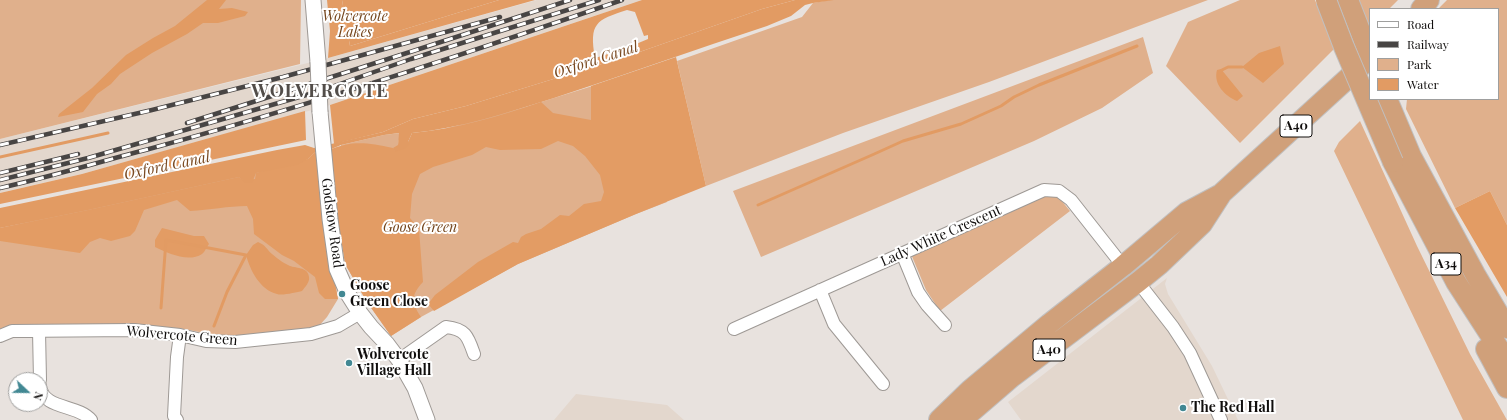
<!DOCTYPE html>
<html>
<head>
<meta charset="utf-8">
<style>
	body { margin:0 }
	#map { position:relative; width:1507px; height:420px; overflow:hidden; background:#e8e2de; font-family:"Playfair Display",serif }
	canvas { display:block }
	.legend { position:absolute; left:1369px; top:8px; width:130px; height:92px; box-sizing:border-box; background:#fff; border:1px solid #9f9f9e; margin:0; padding:5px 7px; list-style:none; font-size:12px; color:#100e0d }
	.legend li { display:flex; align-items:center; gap:8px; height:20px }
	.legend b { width:20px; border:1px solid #9f9f9e }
	.north { position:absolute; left:8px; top:372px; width:40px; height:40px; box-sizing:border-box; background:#fff; border:1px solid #9f9f9e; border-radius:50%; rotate:112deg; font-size:11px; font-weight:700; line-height:16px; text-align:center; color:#100e0d }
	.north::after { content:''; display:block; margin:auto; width:14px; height:18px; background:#428893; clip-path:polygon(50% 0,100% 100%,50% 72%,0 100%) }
</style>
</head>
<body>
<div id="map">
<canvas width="1507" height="420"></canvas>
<ul class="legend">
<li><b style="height:5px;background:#fff"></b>Road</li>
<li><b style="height:5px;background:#484544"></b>Railway</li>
<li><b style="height:11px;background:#e0b08c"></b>Park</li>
<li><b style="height:11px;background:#e29b63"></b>Water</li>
</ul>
<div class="north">N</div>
</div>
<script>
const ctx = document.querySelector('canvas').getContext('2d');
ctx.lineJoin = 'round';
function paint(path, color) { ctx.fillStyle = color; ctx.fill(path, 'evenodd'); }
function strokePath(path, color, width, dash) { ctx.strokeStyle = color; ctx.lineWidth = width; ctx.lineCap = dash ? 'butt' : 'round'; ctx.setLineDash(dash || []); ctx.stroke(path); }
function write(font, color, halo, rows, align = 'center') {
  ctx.font = font + ' "Playfair Display",serif'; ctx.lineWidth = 4; ctx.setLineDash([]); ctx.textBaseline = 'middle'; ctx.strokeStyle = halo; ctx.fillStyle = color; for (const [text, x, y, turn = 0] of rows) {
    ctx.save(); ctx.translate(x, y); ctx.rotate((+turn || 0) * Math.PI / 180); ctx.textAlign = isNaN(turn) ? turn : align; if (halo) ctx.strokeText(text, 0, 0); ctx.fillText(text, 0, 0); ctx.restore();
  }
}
const built = new Path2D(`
	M537,0h105l-312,105 -248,69 -82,19v-54l328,-81z
	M1167,278l-2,6 3,10 44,72 26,54h-217l-13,-18z
	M576,394l91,11 17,15h-130z`);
const green = new Path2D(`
	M0,0h301l-1,64 -300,75z
	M829,0h379l-219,82 -146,51 -137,53 -29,-125 125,-44 11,-14z
	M1240,0h75l19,49 -94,94 -74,-77 22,-44z
	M1354,0h44l-9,9h-19v19l-4,3z
	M1447,0h60v225l-17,-34 -35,17 -49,-99 1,-10h91v-90h-60z
	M1143,37l10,36 -51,35 -68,33 -273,116 -28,-66z
	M618,78l49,124 -31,12 -118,50 -97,53 -30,19 -24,-34 -22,-38 -4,-119 43,-10 16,-2 -2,12 42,-15 82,-22z
	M1360,121l57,125 53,108 37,66h-44l-129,-269 5,-9z
	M314,153l7,1 11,113 6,32 -11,18 -9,10 -62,10 -46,-3 -32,-6 -41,-1 -137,6v-105l308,-69z
	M1046,193l11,2 13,16 -130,100 -14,-21 -15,-36z`);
const forest = new Path2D(`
	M327,0h15l8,46 149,-46h36l-207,58 2,-27z
	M642,0h153l-33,9 -131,46 -165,51 -53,13 -30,13 -49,12 -4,-39zM627,10l8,2 9,24 4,-1v4l-24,10 -29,9c-6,-35 1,-38 32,-48z
	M676,57l30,129 -70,28 -118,50 -84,47 -6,-7 7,-9 43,-33 35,-20 5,1 3,-6 5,-3 15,-5 19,-14 9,1 15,-12 17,-3 3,-9 -4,-17 -15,-19 -12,-10 -15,-5 -17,8 -41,1 -14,-3 -14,8 -39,12 -13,7 -8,20 -2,24 9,11 4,53c-12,13 -12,20 -2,35l-30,19 -24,-34 -22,-38 -15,-93 -1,-21c25,-10 38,-7 64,-2l2,3 13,-9 4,-9c44,-4 88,-17 129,-31l12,11 38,7v-34z
	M305,111l1,29 -306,64v-11l82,-19z
	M314,153l7,1 11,113 6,32h-13l-6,-6 -4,-16 -21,-16 -12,-6 -28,-21 -1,-15 -6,-13c-19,0 -37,4 -57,5l-13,-11 -33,10 -9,21 -5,5 -19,5 -11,-3 -10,4 -10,11 -80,-12v-13l88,-18 151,-33 4,3 12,-1 1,-6 52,-14z
	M1490,191l17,34v72l-52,-89z
	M162,228l32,8h10l5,8c-2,2 -4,8 -7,10 -14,9 -34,-1 -47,-7v-7z`);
const water = new Path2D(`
	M207,0h19l-7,9 13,-1 16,4 -3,4 -27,7h-15l-16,11 -35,19 -32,21 -9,10 -14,10 -14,18 -25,5 1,-3 33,-26 34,-33 27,-17 22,-12z
	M342,0h157l-149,46z
	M795,0h39l-21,3 -8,2 -14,11 -24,10c-71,23 -142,49 -213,72 -47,15 -93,30 -142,35l-4,9 2,2 -4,4 -11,4 -2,-4 5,-3 1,-12 -15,2 -43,10 -12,5 -15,3 -6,6 -11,6 -41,8 -4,10h-6l-7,-6 -151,33 -88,18v-20l277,-58 28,-5 9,3 69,-16 30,-13 53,-13 165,-51 131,-46z
	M1280,46l4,18 -21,19 -21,-16 17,-14z
	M1221,69l22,27 -6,5c-12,-5 -24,-17 -20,-31z
	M258,242c9,4 8,7 14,12 5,4 11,9 16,11 7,4 20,1 21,12 1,5 -4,10 -7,14 -5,1 -20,5 -25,3 -17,-4 -27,-24 -31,-39l7,-10z`);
const stream = new Path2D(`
	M1222,70l6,-3h14
	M0,157l108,-24
	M758,205l114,-50 31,-14 58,-17 40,-18 13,-9 25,-12 98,-39
	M161,308l5,-68 80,15 -19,37 -13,34`);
const minor = new Path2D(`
	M902,253l16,39 9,13 18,20
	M1138,282l35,45 17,26 31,67
	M820,290l14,34 49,60
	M734,329l310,-139 15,1 12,9 52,66
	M39,331l1,49
	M0,336l12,-5 122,-1 46,5 26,6 29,1 76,-8 27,-8 22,-13
	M399,360l47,-33c20,2 22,10 28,27
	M40,386c3,24 38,18 51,34
	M177,420l-3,-4 3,-59 3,-22`);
const tertiary = new Path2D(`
	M313,0l5,62
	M320,112l10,107 7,50 11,25 12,19 11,14 16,17 12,16 16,28 12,32`);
const trunk = new Path2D(`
	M1348,0l22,56
	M1421,9l8,-9
	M1387,99l24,57 64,118 32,54
	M1393,162l63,120 51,79
	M1486,349l21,39
	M939,420l31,-30 79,-66 74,-58 64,-54 32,-17
	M962,420l50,-43 126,-95 21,-17 43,-41 20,-31 148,-135`);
const rail = new Path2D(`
	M187,123l223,-71 160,-52
	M0,145l152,-35 131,-33 217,-60
	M0,173l78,-19
	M0,180l88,-22 232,-67 91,-32 188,-59
	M0,188c50,-11 99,-26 149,-39 159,-43 316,-95 473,-149`);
const tertiaryBridge = new Path2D(`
	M318,62l2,50`);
const trunkBridge = new Path2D(`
	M1326,0l18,47 49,115`);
const markers = [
	[342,294,4,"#428893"],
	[349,363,4,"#428893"],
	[1183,408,4,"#428893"]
];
const shields = [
	[1296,126,32],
	[1446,264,30],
	[1049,350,32]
];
const shieldNames = [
	["A40",1296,126],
	["A34",1446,264],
	["A40",1049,350]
];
const parkNames = [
	["Wolvercote",355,17],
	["Lakes",355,33],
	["Goose Green",420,228]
];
const streetNames = [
	["Godstow Road",332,223,82],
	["Lady White Crescent",941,236,-24],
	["Wolvercote Green",182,336,5]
];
const poiNames = [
	["Goose",350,286],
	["Green Close",350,302],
	["Wolvercote",357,355],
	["Village Hall",357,371],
	["The Red Hall",1191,408]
];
const waterNames = [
	["Oxford Canal",596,60,-18],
	["Oxford Canal",167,166,-12]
];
const districtNames = [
	["WOLVERCOTE",320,91]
];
paint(built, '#e3d7cd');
paint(green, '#e0b08c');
paint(forest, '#e39c64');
paint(water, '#e29b63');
strokePath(stream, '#e29b63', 3);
strokePath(minor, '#9e9995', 14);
strokePath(tertiary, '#9e9995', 17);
strokePath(trunk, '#c1c0c0', 22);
strokePath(minor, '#fff', 12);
strokePath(tertiary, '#fff', 15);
strokePath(trunk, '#d0a07a', 20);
strokePath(rail, '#484544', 4.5);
strokePath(rail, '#fff', 3, [9]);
strokePath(tertiaryBridge, '#9e9995', 17, []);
strokePath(trunkBridge, '#c1c0c0', 22, []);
strokePath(tertiaryBridge, '#fff', 15);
strokePath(trunkBridge, '#d0a07a', 20);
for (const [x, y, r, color] of markers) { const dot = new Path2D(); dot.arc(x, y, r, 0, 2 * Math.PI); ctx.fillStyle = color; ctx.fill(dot); strokePath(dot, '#fff', 1.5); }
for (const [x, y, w] of shields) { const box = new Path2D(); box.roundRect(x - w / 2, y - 11, w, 22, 3); ctx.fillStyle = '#fff'; ctx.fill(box); strokePath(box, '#100e0d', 1); }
write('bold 13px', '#100e0d', null, shieldNames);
write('italic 14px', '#74451c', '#fff', parkNames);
write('14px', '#100e0d', '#fff', streetNames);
write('bold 14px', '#100e0d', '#fff', poiNames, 'left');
write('italic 15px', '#7a4a22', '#fff', waterNames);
ctx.letterSpacing = '1px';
write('bold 18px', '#524d49', '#fff', districtNames);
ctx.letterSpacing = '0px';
</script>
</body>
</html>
